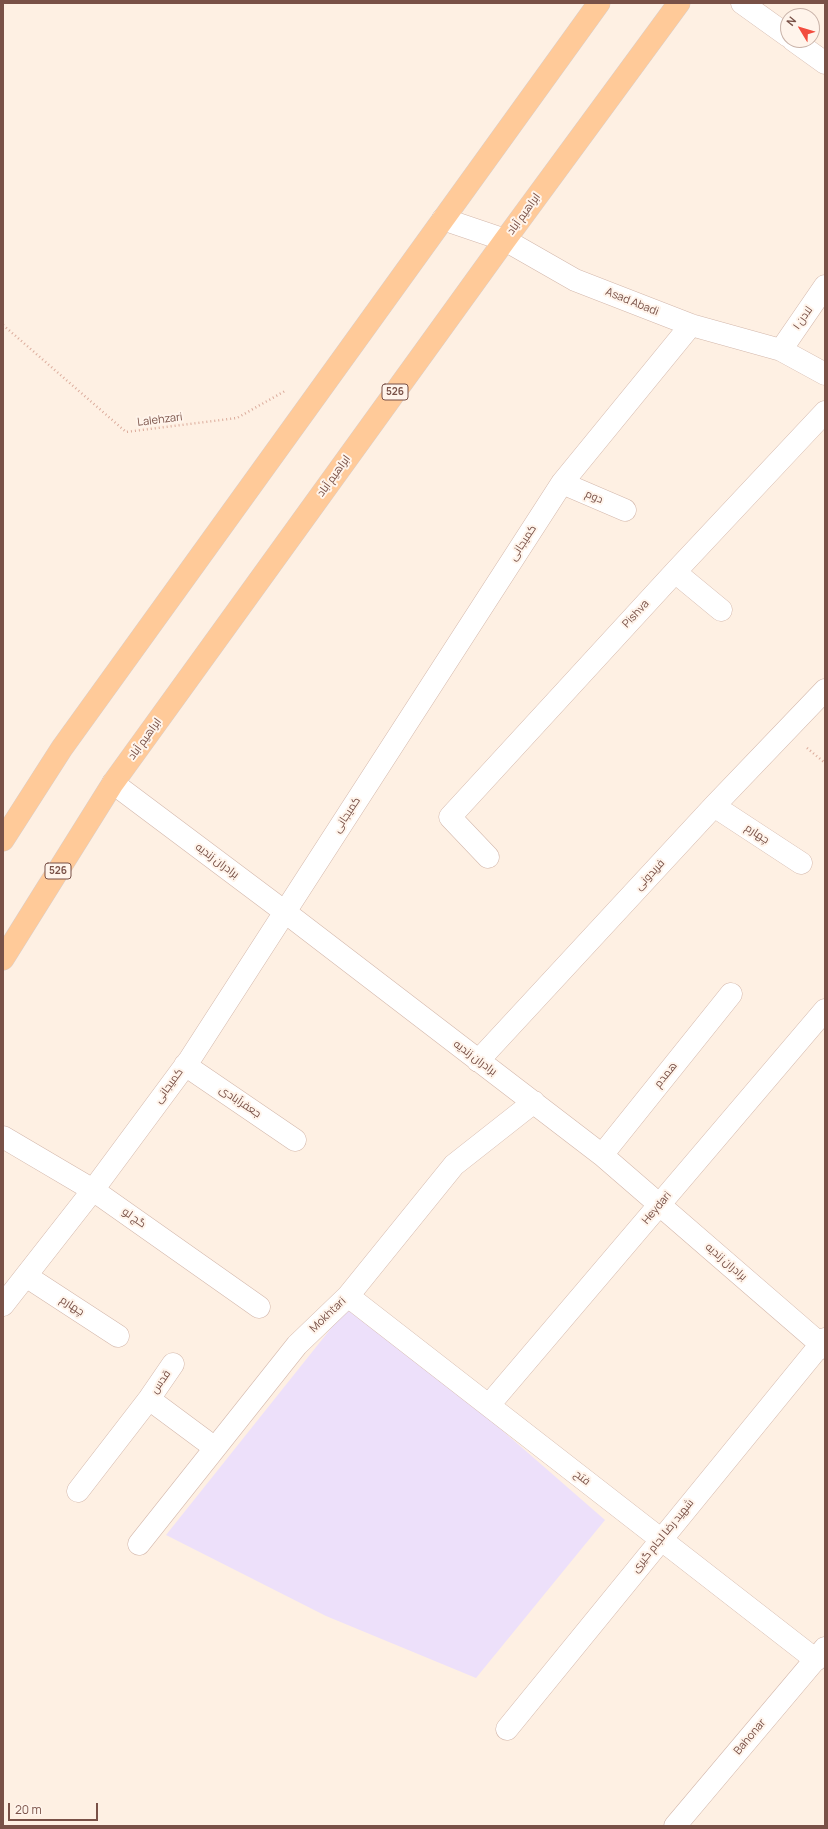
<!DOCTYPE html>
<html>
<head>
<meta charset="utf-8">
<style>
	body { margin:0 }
	#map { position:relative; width:828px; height:1829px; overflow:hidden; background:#fef0e3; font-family:Manrope,sans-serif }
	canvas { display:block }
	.frame { position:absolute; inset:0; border:4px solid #795147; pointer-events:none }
	.north { position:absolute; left:780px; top:8px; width:40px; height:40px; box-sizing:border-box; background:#fff4eb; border:1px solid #c9b3a9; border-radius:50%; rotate:308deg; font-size:11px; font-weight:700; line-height:16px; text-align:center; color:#795147 }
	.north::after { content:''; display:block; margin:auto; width:14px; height:18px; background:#f24c3e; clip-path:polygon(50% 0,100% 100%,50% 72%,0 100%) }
	.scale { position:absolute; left:8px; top:1803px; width:90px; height:18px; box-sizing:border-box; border:2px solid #795147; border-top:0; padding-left:5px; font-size:12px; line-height:14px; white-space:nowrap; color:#795147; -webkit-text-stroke:3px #fff4eb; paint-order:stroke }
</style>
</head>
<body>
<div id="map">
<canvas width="828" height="1829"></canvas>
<div class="frame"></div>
<div class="north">N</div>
<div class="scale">20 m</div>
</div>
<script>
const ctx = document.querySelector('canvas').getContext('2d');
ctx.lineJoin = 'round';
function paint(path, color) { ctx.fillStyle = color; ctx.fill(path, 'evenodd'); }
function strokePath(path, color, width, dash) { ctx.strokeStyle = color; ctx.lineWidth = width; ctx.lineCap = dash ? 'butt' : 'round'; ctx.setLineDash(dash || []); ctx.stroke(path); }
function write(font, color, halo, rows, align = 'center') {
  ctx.font = font + ' Manrope,Cairo,sans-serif'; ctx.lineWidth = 4; ctx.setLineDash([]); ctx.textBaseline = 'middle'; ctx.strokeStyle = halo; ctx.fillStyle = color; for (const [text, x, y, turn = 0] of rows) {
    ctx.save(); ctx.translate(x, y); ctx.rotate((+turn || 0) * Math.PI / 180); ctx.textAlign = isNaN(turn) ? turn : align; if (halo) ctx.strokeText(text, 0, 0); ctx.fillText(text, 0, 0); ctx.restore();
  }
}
const education = new Path2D(`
	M348,1307l132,104 125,109 -129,158 -150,-62 -160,-81z`);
const path = new Path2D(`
	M3,325l123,107 111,-14 48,-27
	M807,748l18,15`);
const minor = new Path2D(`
	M742,3l46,33
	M793,40l32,23
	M443,219l62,21 70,40 116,45 90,25 44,24
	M781,350l44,-64
	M562,483l63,27
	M675,572l46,38
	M113,783l172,129 317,243 223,193
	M714,806l87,57
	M488,857l-38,-40 225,-245 150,-160
	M478,1061l236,-255 111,-116
	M185,1065l110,75
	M3,1137l90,53 166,117
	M602,1155l129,-161
	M26,1276l92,60
	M348,1296l468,364
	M3,1305l90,-115 97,-131 372,-576 129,-158
	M149,1399l24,-35
	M489,1405l336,-395
	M78,1491l71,-92 66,49
	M139,1544l158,-199 51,-49 106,-131 80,-63
	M507,1729l318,-390
	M675,1826l150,-178`);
const major = new Path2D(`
	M3,840l59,-92 537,-745
	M3,959l110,-176 392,-543 174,-237`);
const shields = [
	[395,392,26],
	[58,871,26]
];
const shieldNames = [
	["526",395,392],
	["526",58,871]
];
const streetNames = [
	["ابراهیم آباد",524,214,-54],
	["Asad Abadi",632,302,22],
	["لادن ۱",803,318,-55],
	["Lalehzari",160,420,-7],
	["ابراهیم آباد",334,476,-54],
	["دوم",594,497,23],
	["کمیجانی",523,543,-57],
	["Pishva",636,614,-47],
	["ابراهیم آباد",145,739,-54],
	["کمیجانی",347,815,-57],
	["چهارم",757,834,33],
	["برادران زندیه",217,861,37],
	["فریدونی",650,875,-47],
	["برادران زندیه",475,1058,37],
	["همدم",666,1075,-51],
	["کمیجانی",169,1086,-54],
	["جعفرآبادی",240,1102,34],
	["Heydari",657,1208,-50],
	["گچ لو",134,1218,35],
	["برادران زندیه",726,1262,41],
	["چهارم",72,1306,33],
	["Mokhtari",328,1315,-44],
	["قدس",161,1382,-55],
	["فتح",582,1478,38],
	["شهید رضا لجام گیری",663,1536,-51],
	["Bahonar",750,1737,-50]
];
paint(education, '#ede0fa');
strokePath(minor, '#d3b7ab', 23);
strokePath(major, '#d9cecb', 23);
strokePath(path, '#dbab9b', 2.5, [1, 3]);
strokePath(minor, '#fff', 22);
strokePath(major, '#ffca99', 22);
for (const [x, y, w] of shields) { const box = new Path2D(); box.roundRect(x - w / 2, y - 8, w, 16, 3); ctx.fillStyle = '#fff4eb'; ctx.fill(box); strokePath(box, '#795147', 1); }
write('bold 10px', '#795147', null, shieldNames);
write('11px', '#795147', '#fff4eb', streetNames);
</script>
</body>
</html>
